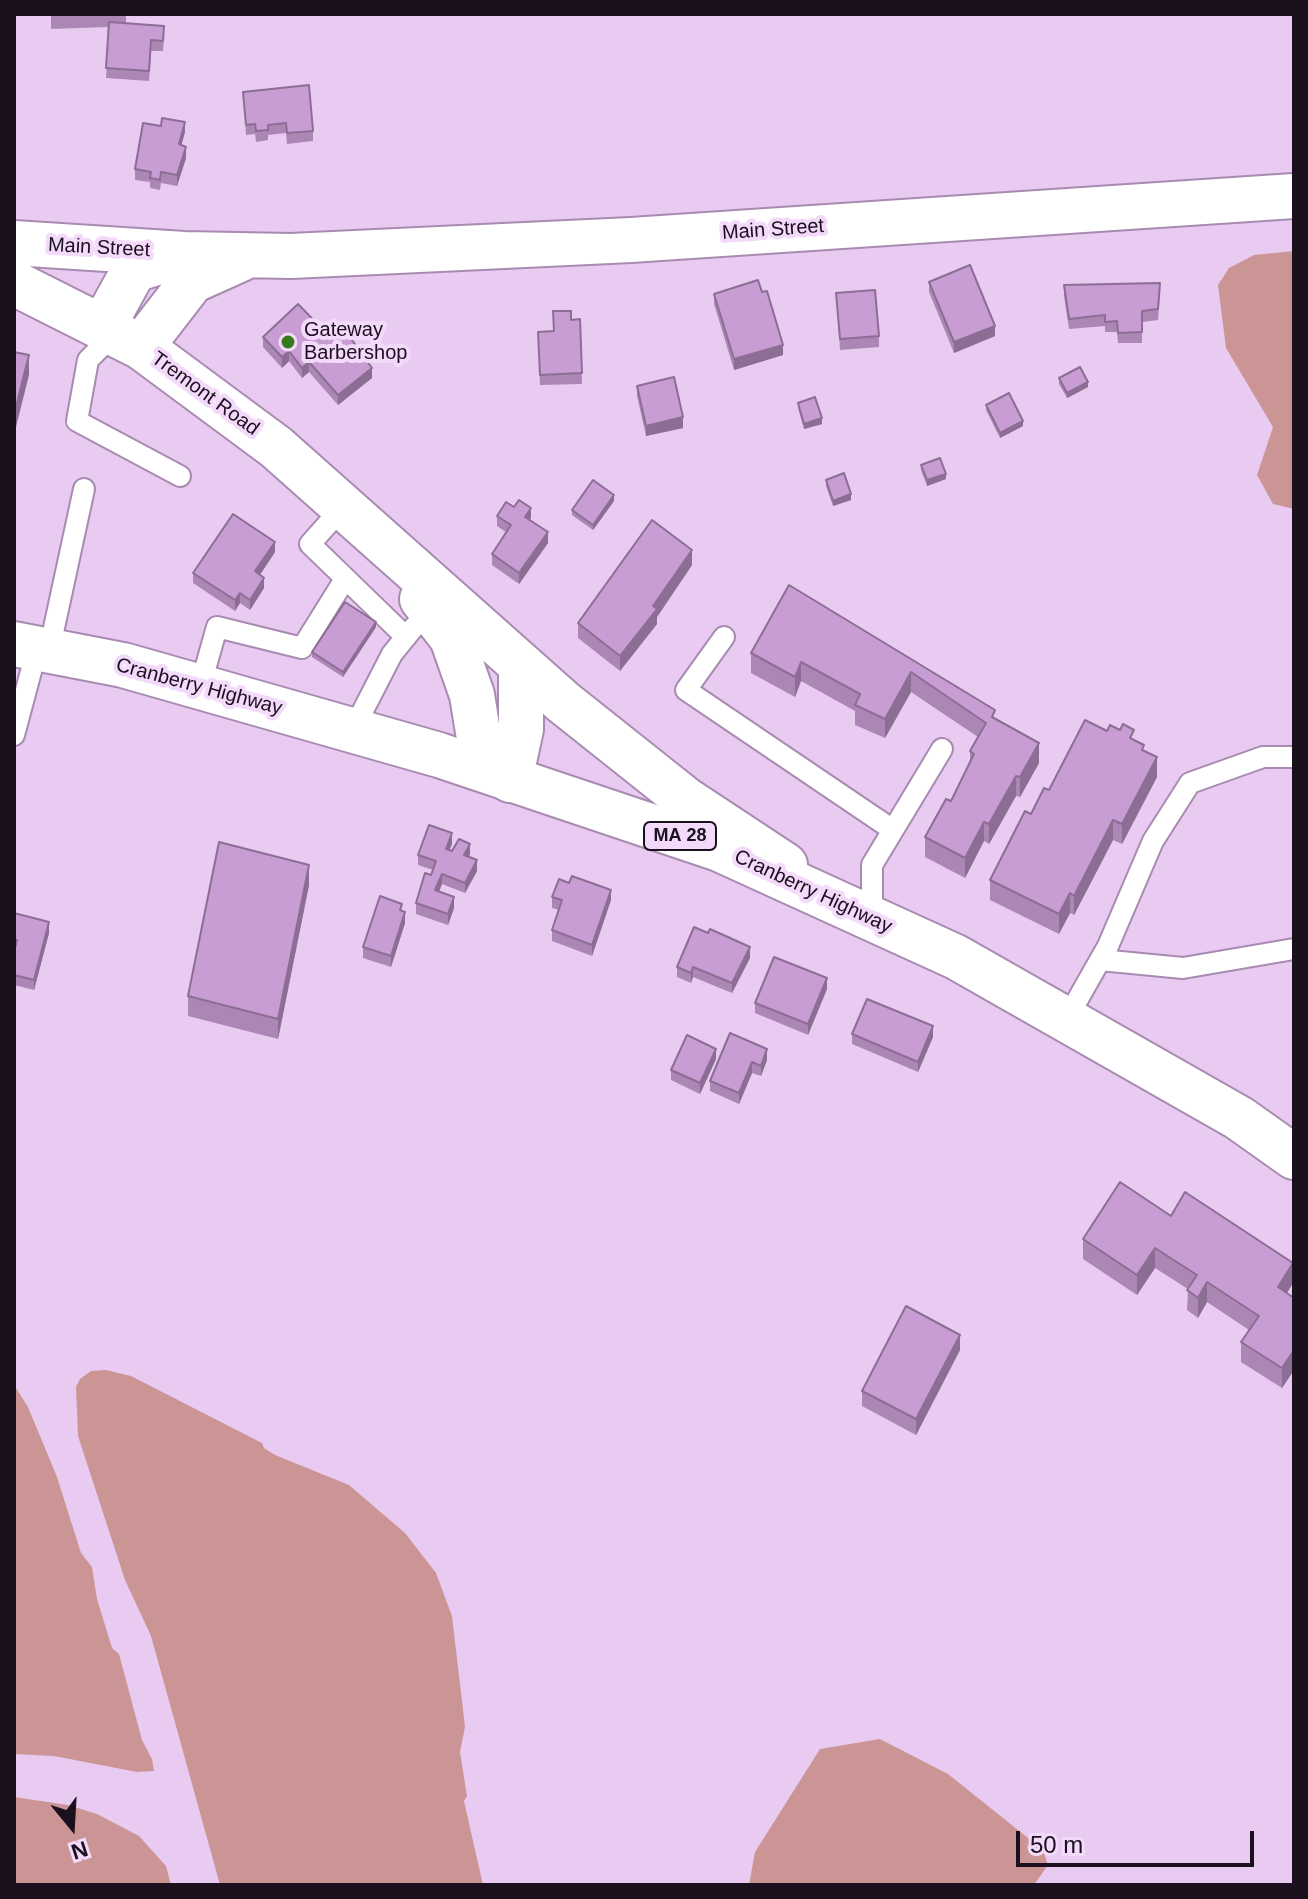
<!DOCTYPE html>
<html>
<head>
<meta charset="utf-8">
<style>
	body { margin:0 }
	#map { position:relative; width:1308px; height:1899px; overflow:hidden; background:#e9cbf2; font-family:Arial,sans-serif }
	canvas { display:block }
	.frame { position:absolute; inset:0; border:16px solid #1b101e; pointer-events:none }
	.north { position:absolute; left:32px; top:1787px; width:80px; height:80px; -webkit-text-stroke:6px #f3dafa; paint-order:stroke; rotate:162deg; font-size:22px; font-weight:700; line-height:32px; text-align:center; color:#1b101e }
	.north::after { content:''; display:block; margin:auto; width:28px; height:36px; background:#1b101e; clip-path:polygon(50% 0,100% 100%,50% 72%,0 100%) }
	.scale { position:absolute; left:1016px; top:1831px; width:238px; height:36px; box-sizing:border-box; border:4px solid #1b101e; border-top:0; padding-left:10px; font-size:24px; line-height:28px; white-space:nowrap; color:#1b101e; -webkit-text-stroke:6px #f3dafa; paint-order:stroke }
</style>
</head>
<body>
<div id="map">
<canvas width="1308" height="1899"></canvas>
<div class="frame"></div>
<div class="north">N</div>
<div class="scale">50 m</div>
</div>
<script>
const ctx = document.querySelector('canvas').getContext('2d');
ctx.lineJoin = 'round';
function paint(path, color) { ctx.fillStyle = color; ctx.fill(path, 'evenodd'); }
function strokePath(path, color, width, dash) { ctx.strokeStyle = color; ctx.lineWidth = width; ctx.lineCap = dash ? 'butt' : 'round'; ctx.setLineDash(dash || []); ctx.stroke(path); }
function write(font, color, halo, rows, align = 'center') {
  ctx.font = font + ' Arial,sans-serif'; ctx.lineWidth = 8; ctx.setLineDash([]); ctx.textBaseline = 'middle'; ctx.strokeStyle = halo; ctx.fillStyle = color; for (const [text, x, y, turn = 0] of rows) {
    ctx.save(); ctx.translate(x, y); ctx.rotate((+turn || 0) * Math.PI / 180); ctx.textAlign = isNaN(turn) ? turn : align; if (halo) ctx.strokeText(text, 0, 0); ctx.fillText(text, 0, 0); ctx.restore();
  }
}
const green = new Path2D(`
	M1294,251v258l-21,-5 -16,-29 16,-48 -47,-79 -8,-63 11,-17 25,-13z
	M106,1370l25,6 131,67 2,5 11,7 74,30 56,48 31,40 16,43 13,111 -5,25 7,44 -3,5 19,84h-263l-69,-249 -26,-56 -47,-144 -2,-49 4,-8 11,-8z
	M14,1385l14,22 29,70 24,76 11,14 5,32 15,49 7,6 23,86 10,19 2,12 -17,1 -83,-16 -40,-2z
	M880,1739l68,35 95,76 5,15 -14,20h-285l6,-33 65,-103z
	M14,1797l54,8 29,9 42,22 27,30 5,19h-157z`);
const service = new Path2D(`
	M114,334l-26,26 -11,61 103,55
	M343,507l-33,37 96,93
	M724,637l-38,53 207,140
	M49,651l35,-162
	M200,687l17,-60 85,21 43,-69
	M353,730l39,-76 22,-27
	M14,735l23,-86
	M872,919v-54l70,-116
	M1100,960l83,8 111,-19
	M1066,1020l42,-74 45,-105 37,-58 73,-26h31`);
const secondary = new Path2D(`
	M14,243l170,11 107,2 340,-16 663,-44
	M14,283l127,64 135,100 287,255 122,97 100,66
	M102,328l32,-58 44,-14
	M141,347l51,-66 49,-22
	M422,599l30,39 20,57 12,74
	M510,780l11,-51v-64`);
const primary = new Path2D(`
	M14,644l109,21 316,90 280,94 237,108 283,161 55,39`);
const wall = new Path2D(`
	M51,14h75v9l38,14 -1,14h-12l-2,30 -43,-3 3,-51 -58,2z
	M243,92l70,39v10l-26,3 -1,-11 -18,2v5l-12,2 -1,-8 -9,1z
	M185,132l-4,13 5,13 -9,28 -16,-3 -1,7 -10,-2v-6l-15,-2v-11z
	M929,282l66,54 -41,17 -25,-61z
	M1064,285l96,9 -2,26 -16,2v21h-24l-1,-11h-12v-6l-36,3 -5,-33z
	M836,293l43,43v11l-39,3z
	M714,294l69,61 -49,15 -20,-66z
	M580,319l2,65 -42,1 -2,-53 16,-1 17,-11z
	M263,337h67l42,41 -34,27 -29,-33 -7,6 -13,-17 -7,7 -19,-21z
	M1059,378l29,9 -21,11 -8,-14z
	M637,386l46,42 -37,8 -9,-40z
	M798,403l24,21 -18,5 -6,-21z
	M986,405l37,21 -23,12 -14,-28z
	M921,465l25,14 -19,7 -6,-16z
	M826,480l25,20 -18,6 -7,-20z
	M614,501l-21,29 -21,-15v-5z
	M497,516l34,2 -2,2 19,23 -29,41 -27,-19v-11l14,-22 -9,-6z
	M275,552l-15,23 4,13 -14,22 -10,-7 -5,8 -42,-28v-10z
	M692,565l-35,52v7l-37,47 -42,-33v-15z
	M789,585l206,133 44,45 -19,34 -4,-1 -27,48 -5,-3 -19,37 -40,-21v-20l26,-36 19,-39v-11l8,-14 -67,-45 -26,46 -30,-13v-14l-54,-30 -6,16 -44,-24v-20z
	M376,627l-33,50 -31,-20v-5z
	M1107,731l27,9 10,11 13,26 -35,67 -9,-4 -39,75 -4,-2 -11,21 -69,-34v-20l41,-66 18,-24z
	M452,844l-3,6 21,4 -1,3 8,14 -12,22 -23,-9 -3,8 15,16 -6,17 -32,-11v-11l17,-33 -15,-5v-10z
	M569,883l42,17 -19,56 -40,-15v-11l7,-20 -7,-2v-11z
	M309,885l-31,154 -90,-23v-20z
	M402,911l3,12 -14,44 -28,-9v-11z
	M14,913l35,20 -15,57 -20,-5z
	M708,933l42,25 -18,35 -39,-16 -2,6 -14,-6v-10z
	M827,989l-19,46 -53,-22v-10z
	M730,1033l37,27 -6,16 -9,-3 -13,31 -29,-13v-10z
	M852,1034l81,3 -15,35 -66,-28z
	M716,1059l-16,35 -29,-14v-10z
	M1171,1216l122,67 -6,10 7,5v72l-12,18 -41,-26v-20l8,-12 -42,-28 -9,16 -11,-8 1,-21 -33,-21 -18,27 -54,-36v-20z
	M960,1350l-44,85 -54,-29v-15z`);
const shadedWall = new Path2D(`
	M185,122v10l-6,22v-10z
	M186,147v11l-9,28v-11z
	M995,326v10l-41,17v-11z
	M783,345v10l-49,15v-11z
	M289,351v10l-7,7v-11z
	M29,355v20l-15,60v-20z
	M309,362v10l-7,6v-10z
	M372,368v10l-34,27v-10z
	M1088,382v5l-21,11v-5z
	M683,417v11l-37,8v-10z
	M822,418v6l-18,5v-5z
	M1023,421v5l-23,12v-5z
	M946,474v5l-19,7v-6z
	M851,494v6l-18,6v-5z
	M614,495v6l-21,29v-5z
	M531,508v10l-6,9v-10z
	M548,532v11l-29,41v-11z
	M275,542v10l-20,30v-11z
	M692,550v15l-35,52v7l-37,47v-15z
	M264,578v10l-14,22v-10z
	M240,593v10l-5,8v-11z
	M376,622v5l-33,50v-5z
	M801,662v19l-6,16v-20z
	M911,672v20l-26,46v-19z
	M1039,743v20l-19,34v-20z
	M1157,757v20l-35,67v-20z
	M1016,776v20l-27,48v-20z
	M1113,820v20l-39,75v-19z
	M984,822v19l-19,37v-20z
	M452,833v11l-6,15v-10z
	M470,844v10l-6,12v-11z
	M477,860v11l-12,22v-10z
	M309,865v20l-31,154v-20z
	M442,874v10l-7,17v-11z
	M611,890v10l-19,56v-11z
	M1070,893v20l-11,21v-20z
	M454,897v11l-6,17v-11z
	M405,912v11l-14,44v-11z
	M49,922v11l-15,57v-10z
	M750,947v11l-18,35v-10z
	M693,967v10l-2,6v-10z
	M827,978v11l-19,46v-11z
	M933,1026v11l-15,35v-10z
	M716,1049v10l-16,35v-11z
	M767,1049v11l-6,16v-10z
	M752,1062v11l-13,31v-11z
	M1155,1248v20l-18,27v-20z
	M1293,1263v20l-15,24v-20z
	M1207,1282v20l-9,16v-20z
	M960,1335v15l-44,85v-16z
	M1294,1350v20l-12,18v-20z`);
const building = new Path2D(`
	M109,22l55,4 -1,15 -12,-1 -2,31 -43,-3z
	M309,85l4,46 -26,2 -1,-10 -18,2v5l-12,1 -1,-7 -9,1 -3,-33z
	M162,118l23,4 -6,22 7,3 -9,28 -16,-3 -1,8 -10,-2 1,-6 -16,-3 8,-46 18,3z
	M970,265l25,61 -41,16 -25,-60z
	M758,280l4,12 5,-1 16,54 -49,14 -20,-65z
	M1160,283l-2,26 -16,2v21l-24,1 -1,-12 -12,1v-7l-36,4 -5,-34z
	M875,290l4,46 -39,3 -4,-46z
	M298,304l32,33 8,-6 5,6 4,-4 25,35 -34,27 -29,-33 -7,6 -13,-17 -7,6 -19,-20z
	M553,311h18v9l9,-1 2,54 -42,2 -2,-43 16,-1z
	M14,352l15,3 -15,60z
	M1080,367l8,15 -21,11 -8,-15z
	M674,377l9,40 -37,9 -9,-40z
	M1009,393l14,28 -23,12 -14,-28z
	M815,397l7,21 -18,6 -6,-21z
	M940,458l6,16 -19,6 -6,-15z
	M844,473l7,21 -18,7 -7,-21z
	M593,480l21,15 -21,30 -21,-15z
	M519,500l12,8 -6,9 23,15 -29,41 -27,-19 19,-29 -14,-9 9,-14 8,5z
	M233,514l42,28 -20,29 9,7 -14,22 -10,-7 -5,7 -42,-27z
	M652,520l40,30 -39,56 4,3 -37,47 -42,-33z
	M789,585l206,125 -3,7 47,26 -19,34 -4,-1 -27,48 -5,-2 -19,36 -40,-21 21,-38 5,2 23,-47 -4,-3 16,-28 -75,-51 -26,47 -30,-14 5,-11 -59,-32 -6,15 -44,-24z
	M345,602l31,20 -33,50 -31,-20z
	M1085,720l22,11 3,-6 10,5 3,-6 11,6 -4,8 14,7 -2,5 15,7 -35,67 -9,-4 -39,76 -4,-3 -11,21 -69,-34 35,-69 6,3 13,-26 5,2z
	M429,825l23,8 -6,16 6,2 7,-12 11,5 -6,11 13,5 -12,23 -23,-9 -7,16 19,7 -6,17 -32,-11 9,-30 6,2 5,-14 -18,-6z
	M219,842l90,23 -31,154 -90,-23z
	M572,876l39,14 -19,55 -40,-15 10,-30 -10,-3 7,-18 10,4z
	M380,896l22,8 -2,6 5,2 -14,44 -28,-9z
	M14,913l35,9 -15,58 -20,-5v-23l3,-12 -3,-1z
	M694,927l14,6 2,-4 40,18 -18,36 -39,-16 -2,6 -14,-6z
	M774,957l53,21 -19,46 -53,-21z
	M867,999l66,27 -15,36 -66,-28z
	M730,1033l37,16 -6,17 -9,-4 -13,31 -29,-12z
	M687,1035l29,14 -16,34 -29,-13z
	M1120,1182l51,34 14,-24 108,71 -15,24 16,11v52l-12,18 -41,-26 18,-26 -52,-34 -9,16 -11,-8 10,-15 -42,-27 -18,27 -54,-36z
	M906,1306l54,29 -44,84 -54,-28z`);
const markers = [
	[288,342,8,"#367a1c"]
];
const shields = [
	[680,836,72]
];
const shieldNames = [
	["MA 28",680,836]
];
const streetNames = [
	["Main Street",773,230,-4],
	["Main Street",99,248,3],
	["Tremont Road",205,394,36],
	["Cranberry Highway",199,687,15],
	["Cranberry Highway",813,892,25]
];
const poiNames = [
	["Gateway",304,330],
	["Barbershop",304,353]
];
paint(green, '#cc9595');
strokePath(service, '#a88bb0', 24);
strokePath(secondary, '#a88bb0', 48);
strokePath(primary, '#a88bb0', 48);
strokePath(service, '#fff', 20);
strokePath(secondary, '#fff', 44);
strokePath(primary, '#fff', 44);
paint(wall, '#ac87b6');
paint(shadedWall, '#8c6e94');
paint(building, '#c89dd4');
strokePath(building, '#8c6e94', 2);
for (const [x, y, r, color] of markers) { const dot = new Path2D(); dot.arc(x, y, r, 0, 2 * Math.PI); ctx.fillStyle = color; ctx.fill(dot); strokePath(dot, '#f3dafa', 3); }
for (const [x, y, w] of shields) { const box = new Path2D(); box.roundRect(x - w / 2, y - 14, w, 28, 6); ctx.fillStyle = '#f3dafa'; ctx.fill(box); strokePath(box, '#1b101e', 2); }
write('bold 18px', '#1b101e', null, shieldNames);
write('20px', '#1b101e', '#f3dafa', streetNames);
write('20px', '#1b101e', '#f3dafa', poiNames, 'left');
</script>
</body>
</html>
